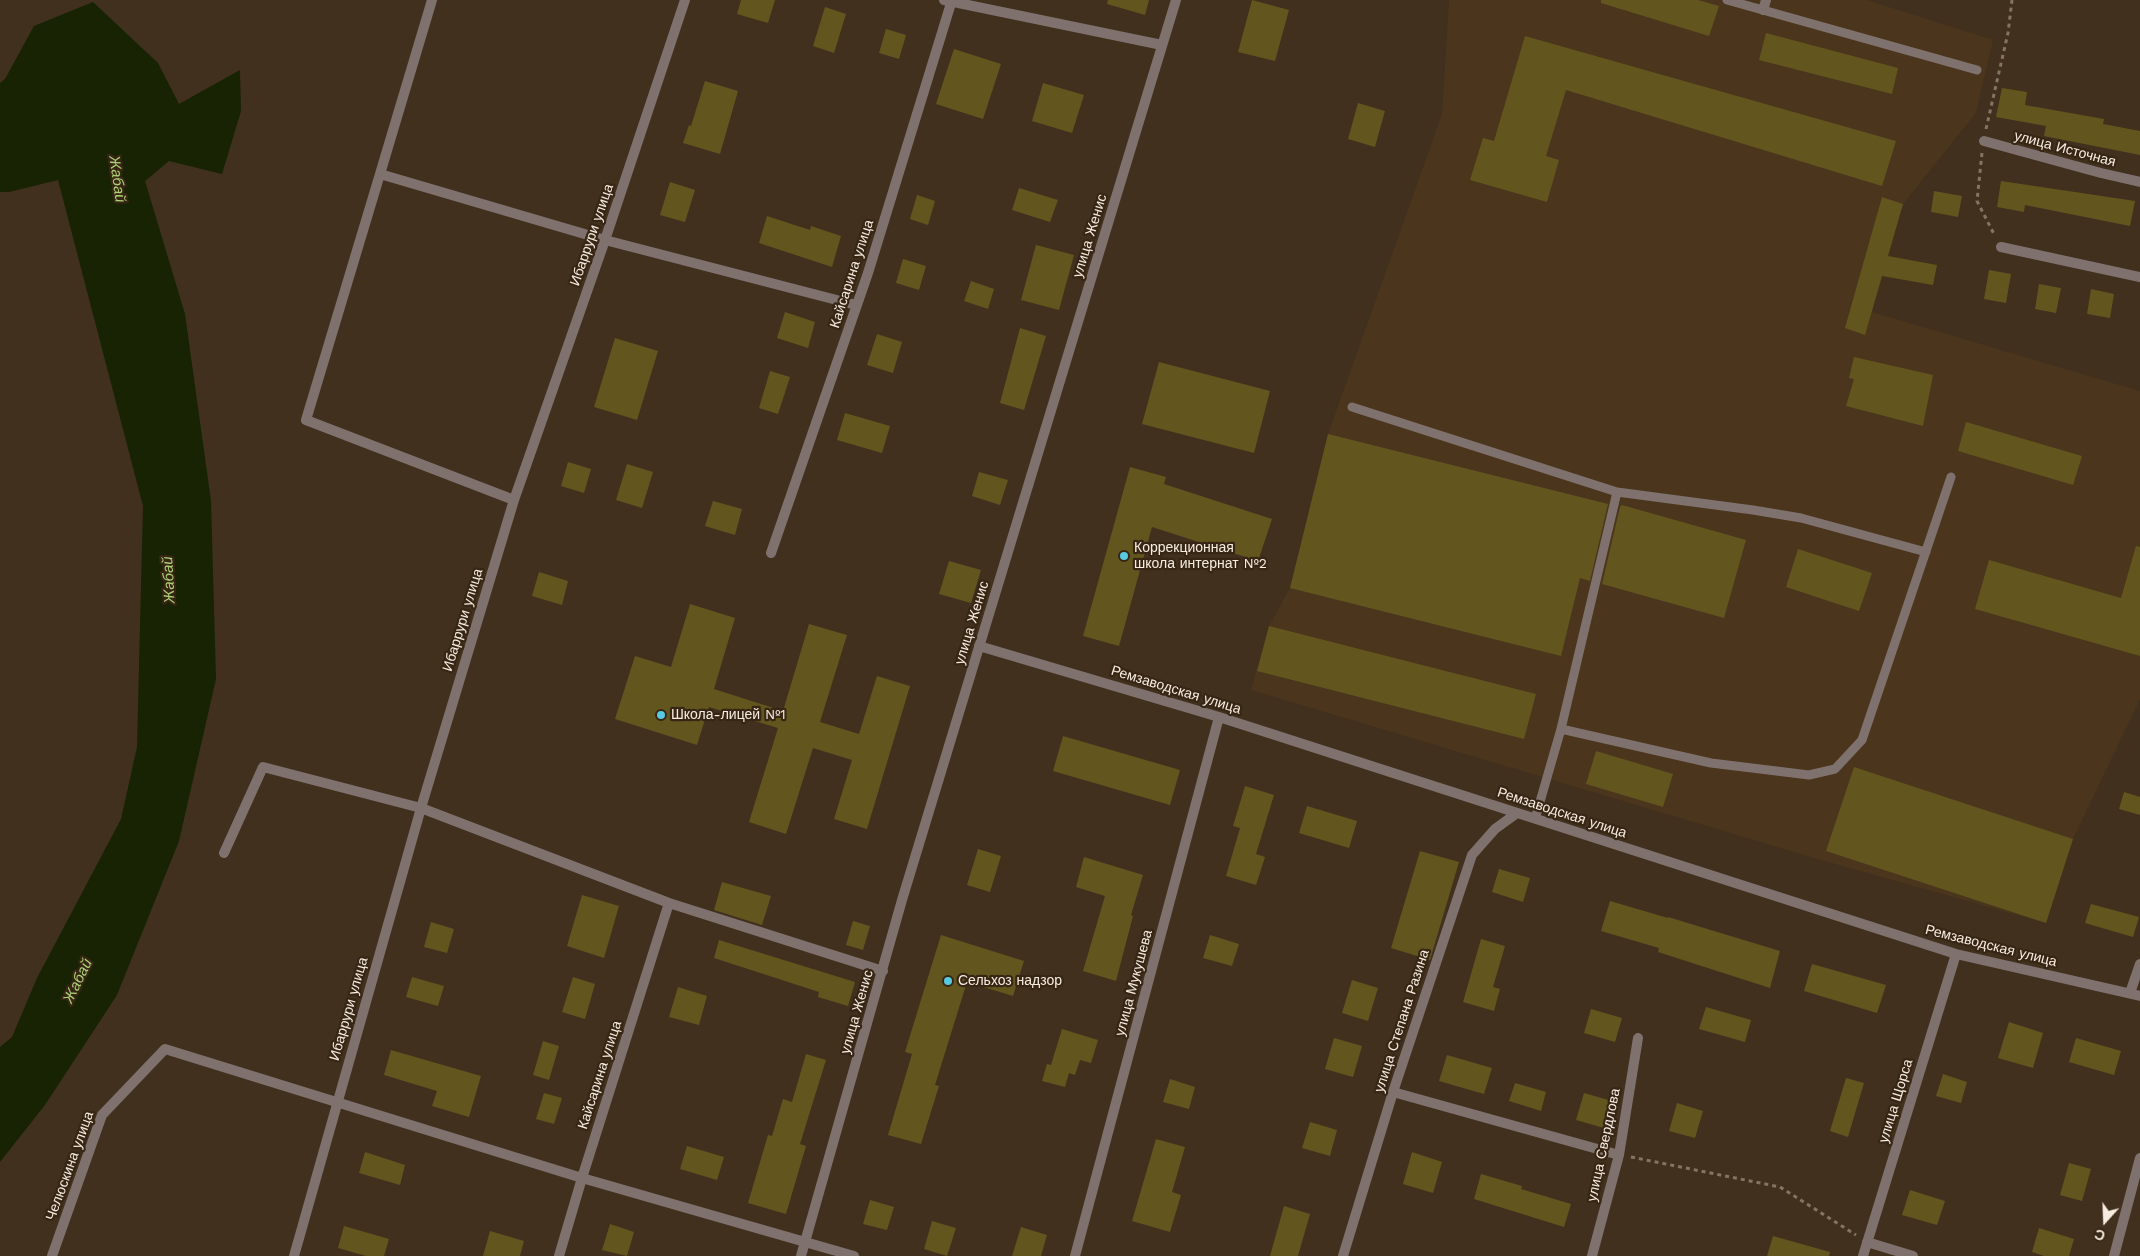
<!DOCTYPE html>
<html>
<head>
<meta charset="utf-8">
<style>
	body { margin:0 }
	#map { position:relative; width:2140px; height:1256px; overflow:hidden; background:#41301e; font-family:"Work Sans",sans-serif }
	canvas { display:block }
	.north { position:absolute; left:2080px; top:1196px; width:50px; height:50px; -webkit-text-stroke:4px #372614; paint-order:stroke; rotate:200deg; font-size:14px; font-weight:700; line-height:20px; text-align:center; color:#f7ece1 }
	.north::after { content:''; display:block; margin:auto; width:18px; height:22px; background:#f7ece1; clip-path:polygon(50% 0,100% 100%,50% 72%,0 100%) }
</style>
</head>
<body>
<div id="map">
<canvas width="2140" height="1256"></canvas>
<div class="north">С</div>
</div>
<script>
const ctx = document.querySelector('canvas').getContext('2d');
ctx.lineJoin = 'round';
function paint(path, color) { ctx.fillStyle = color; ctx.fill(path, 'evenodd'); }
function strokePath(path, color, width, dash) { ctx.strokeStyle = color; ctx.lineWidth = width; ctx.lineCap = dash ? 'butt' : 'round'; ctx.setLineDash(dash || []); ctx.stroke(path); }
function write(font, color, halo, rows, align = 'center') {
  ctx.font = font + ' "Work Sans",sans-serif'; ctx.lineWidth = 4.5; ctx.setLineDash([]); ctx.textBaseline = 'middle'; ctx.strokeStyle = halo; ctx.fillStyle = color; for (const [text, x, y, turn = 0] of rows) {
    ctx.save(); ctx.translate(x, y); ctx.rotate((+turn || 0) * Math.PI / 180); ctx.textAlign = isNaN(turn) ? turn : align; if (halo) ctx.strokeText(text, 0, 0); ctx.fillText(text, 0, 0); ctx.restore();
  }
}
const built = new Path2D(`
	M1449,0h418l126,40 -17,73 -73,91 -31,108 268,79v308l-67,140 -27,84 -232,-65 -563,-168 18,-64 21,-38 38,-154 114,-320z`);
const water = new Path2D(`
	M93,2l65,61 21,41 61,-34 1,41 -19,63 -53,-13 -24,20 40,133 26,187 5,178 -37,162 -62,154 -72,110 -45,57v-115l12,-10 25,-59 84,-159 16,-72 6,-241 -85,-326 -49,12h-9v-109l5,-4 29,-53z`);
const building = new Path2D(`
	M741,0h34l-7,23 -31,-9z
	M1108,0h41l-4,15 -38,-11z
	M1252,0l37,10 -14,51 -37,-9z
	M1601,0h97l21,6 -10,30 -108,-33z
	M825,7l21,7 -12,39 -21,-7z
	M886,29l20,6 -7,24 -20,-6z
	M1766,33l132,35 -6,26 -133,-34z
	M1525,36l371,105 -14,45 -316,-96 -20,66 13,4 -12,42 -77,-22 13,-42 11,3z
	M954,49l47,15 -18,55 -47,-15z
	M705,81l33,10 -18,63 -37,-11 6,-18 2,1z
	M1043,83l41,12 -12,38 -40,-12z
	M2002,88l25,4 -2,13 79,14 -1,5 37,7v24l-96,-19 2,-10 -50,-9z
	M1358,103l27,8 -10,36 -27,-8z
	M2001,181l134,20 -5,25 -105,-21 -1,7 -27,-5z
	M670,182l25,8 -10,32 -25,-7z
	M1019,188l39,12 -8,22 -38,-12z
	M1934,191l28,5 -4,21 -27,-5z
	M917,195l18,6 -7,24 -18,-6z
	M1882,197l21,7 -15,52 49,9 -4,20 -51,-9 -17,59 -20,-7z
	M767,216l43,14 1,-4 30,10 -9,31 -73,-24z
	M1036,245l38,10 -15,55 -38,-10z
	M903,259l23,7 -7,24 -23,-7z
	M1989,270l22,4 -5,29 -22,-4z
	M971,281l23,8 -6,20 -24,-8z
	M2039,284l22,4 -5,25 -21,-4z
	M2091,289l23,5 -4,24 -23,-4z
	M785,312l30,10 -7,26 -31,-10z
	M1020,328l26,8 -22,74 -24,-7z
	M877,334l25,8 -9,31 -26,-8z
	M615,338l43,13 -21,69 -43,-13z
	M1854,357l79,18 -10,51 -77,-20 8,-27 -5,-1z
	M1159,362l111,29 -16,62 -112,-29z
	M770,371l20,6 -12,37 -19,-6z
	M845,413l45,13 -8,27 -45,-13z
	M1966,422l116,34 -9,29 -115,-34z
	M1328,434l280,70 -18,77 -10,-3 -19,78 -271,-68z
	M568,462l23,7 -7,24 -23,-7z
	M627,464l26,8 -11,36 -26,-8z
	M1130,467l36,10 -2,7 108,35 -14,42 -106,-34 -33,119 -36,-10z
	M979,472l29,8 -8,25 -28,-9z
	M713,501l29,8 -7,26 -30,-9z
	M1622,505l124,35 -22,78 -122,-34 18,-77z
	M2136,546l4,1v109l-165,-47 14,-49 132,38z
	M1798,549l74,24 -13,38 -73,-24z
	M949,561l32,9 -10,33 -32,-9z
	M539,572l29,9 -6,24 -30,-9z
	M690,604l45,14 -21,71 69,22 26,-87 38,11 -27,87 39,12 18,-58 33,10 -43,143 -33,-10 18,-59 -39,-12 -27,86 -37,-12 29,-94 -69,-21 -12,38 -82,-26 20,-63 36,11z
	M1269,626l267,68 -12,45 -267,-68z
	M1063,736l117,34 -10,35 -117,-34z
	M1596,751l77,23 -10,33 -77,-23z
	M1854,767l219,72 -27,84 -220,-72z
	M1245,786l29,9 -18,59 9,3 -9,28 -30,-9 14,-48 -7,-2z
	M2124,792l16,5v18l-21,-6z
	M1307,806l50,15 -8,27 -50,-15z
	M978,849l23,7 -11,36 -23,-7z
	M1420,851l39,11 -29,98 -39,-12z
	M1084,857l59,18 -12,40 2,1 -17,65 -33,-10 22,-75 -29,-9z
	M1499,869l31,9 -7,24 -31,-10z
	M722,882l49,14 -9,29 -48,-15z
	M582,895l37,11 -15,52 -37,-12z
	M1610,901l58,17v-1l112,34 -10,37 -112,-36 1,-4 -58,-17z
	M2091,904l48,13 -6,20 -48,-14z
	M853,921l17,5 -7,24 -17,-5z
	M431,922l23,7 -7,24 -23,-6z
	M941,935l83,26 -11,35 -46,-14 -32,103 4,1 -18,58 -33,-9 24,-81 -7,-2z
	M1210,935l29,9 -7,22 -29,-8z
	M1481,939l24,7 -12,41 7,2 -6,22 -31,-9z
	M719,940l136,42 -7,24 -30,-9 1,-5 -105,-34z
	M1812,964l74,21 -9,28 -73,-22z
	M412,977l32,9 -6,20 -32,-9z
	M573,977l22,7 -10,35 -23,-7z
	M1352,980l26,8 -10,33 -26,-8z
	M678,987l29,9 -8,29 -30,-8z
	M1706,1007l45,13 -6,22 -46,-13z
	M1591,1009l31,9 -7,24 -31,-9z
	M2009,1022l34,11 -10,35 -35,-10z
	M1062,1029l36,11 -7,23 -11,-3 -5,15 -6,-2 -4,14 -23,-6 5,-17 4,1z
	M1334,1038l28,8 -9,31 -28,-8z
	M2076,1038l45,13 -7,24 -45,-13z
	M543,1041l16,5 -10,34 -16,-5z
	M391,1050l90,26 -12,41 -37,-11 5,-15 -53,-16z
	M806,1054l20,6 -26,84 6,2 -20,68 -38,-11 20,-68 4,1 11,-37 9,3z
	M1447,1055l45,13 -8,26 -45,-13z
	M1943,1074l24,8 -6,21 -25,-7z
	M1846,1078l18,5 -16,54 -18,-6z
	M1170,1079l25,8 -6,22 -26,-7z
	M1515,1083l31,9 -5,19 -32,-10z
	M544,1093l18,5 -8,26 -18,-5z
	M1584,1093l28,8 -8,27 -28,-8z
	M1677,1103l26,8 -8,27 -26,-7z
	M1310,1122l27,8 -7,26 -28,-8z
	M1156,1139l29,8 -13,45 9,3 -11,37 -38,-11z
	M687,1146l37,11 -7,23 -37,-11z
	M365,1152l40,13 -5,20 -41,-12z
	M1412,1152l30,10 -9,31 -30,-9z
	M2069,1163l22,6 -9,32 -22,-6z
	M1481,1174l41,12 -1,3 50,15 -7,23 -90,-28z
	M1910,1190l35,11 -8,24 -35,-10z
	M870,1200l24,7 -7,23 -24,-6z
	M1284,1206l26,8 -12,42h-28z
	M932,1221l24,7 -9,28 -23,-7z
	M610,1224l24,8 -7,24 -25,-6z
	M344,1226l45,13 -5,17h-18l-28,-8z
	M1021,1227l26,8 -6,21h-29z
	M2039,1228l35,11 -5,17h-25l-12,-4z
	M490,1231l34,10 -4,15h-37z
	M1773,1236l57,16 -1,4h-62z`);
const path = new Path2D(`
	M1986,129l22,-96 4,-33
	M1982,153l-5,48 18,35
	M1631,1157l149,30 76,48`);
const service = new Path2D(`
	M1727,0l250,70
	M1352,407l265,85 136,18 48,8 125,34
	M1561,729l150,34 98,12 26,-6 27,-29 89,-263
	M1535,819l26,-90 56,-237`);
const minor = new Path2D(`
	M432,0l-52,174 225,66 251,65
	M944,0l218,45
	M1763,10l3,-10
	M1984,141l117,32 39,9
	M380,174l-74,246 208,80
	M2001,247l139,30
	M771,553l97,-280 84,-273
	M979,646l240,71 737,237 184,42
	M224,853l39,-86 158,41 248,95 214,68
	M2130,993l10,-29
	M1393,1092l226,63
	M1867,1242l46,14
	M52,1256l50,-141 63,-66 417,129 272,78
	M294,1256l127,-448 93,-308 91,-260 80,-240
	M559,1256l23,-78 87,-275
	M801,1256l101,-356 274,-900
	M1075,1256l144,-539
	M1343,1256l50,-164 79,-237 23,-26 22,-16
	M1592,1256l27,-101 19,-117
	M1863,1256l93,-302
	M2114,1256l26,-98`);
const markers = [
	[1124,556,5,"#58c9e3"],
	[661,715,5,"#58c9e3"],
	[948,981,5,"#58c9e3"]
];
const streetNames = [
	["улица Источная",2065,149,15],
	["Ибаррури улица",592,235,-71],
	["улица Женис",1090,236,-73],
	["Кайсарина улица",852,274,-72],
	["Ибаррури улица",463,620,-73],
	["улица Женис",972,623,-73],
	["Ремзаводская улица",1176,690,17],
	["Ремзаводская улица",1562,813,18],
	["Ремзаводская улица",1991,946,14],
	["улица Мукушева",1134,983,-75],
	["Ибаррури улица",349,1009,-74],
	["улица Женис",857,1012,-74],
	["улица Степана Разина",1402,1021,-72],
	["Кайсарина улица",600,1075,-72],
	["улица Щорса",1896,1101,-73],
	["улица Свердлова",1604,1145,-78],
	["Челюскина улица",70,1166,-70]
];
const poiNames = [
	["Коррекционная",1134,548],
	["школа интернат №2",1134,564],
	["Школа-лицей №1",671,715],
	["Сельхоз надзор",958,981]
];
const waterNames = [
	["Жабай",117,179,82],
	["Жабай",169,580,-93],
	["Жабай",78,981,-64]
];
paint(built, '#4b351d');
paint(water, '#172302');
paint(building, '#62561e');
strokePath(path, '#837464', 3, [4, 4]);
strokePath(service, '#7f726e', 9);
strokePath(minor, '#7f726e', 10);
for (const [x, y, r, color] of markers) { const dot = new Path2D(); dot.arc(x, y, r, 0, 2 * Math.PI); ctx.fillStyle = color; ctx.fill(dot); strokePath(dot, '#372614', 2); }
write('14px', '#f7ece1', '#372614', streetNames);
write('14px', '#f7ece1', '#372614', poiNames, 'left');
write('italic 15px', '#acd176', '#372614', waterNames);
</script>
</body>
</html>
